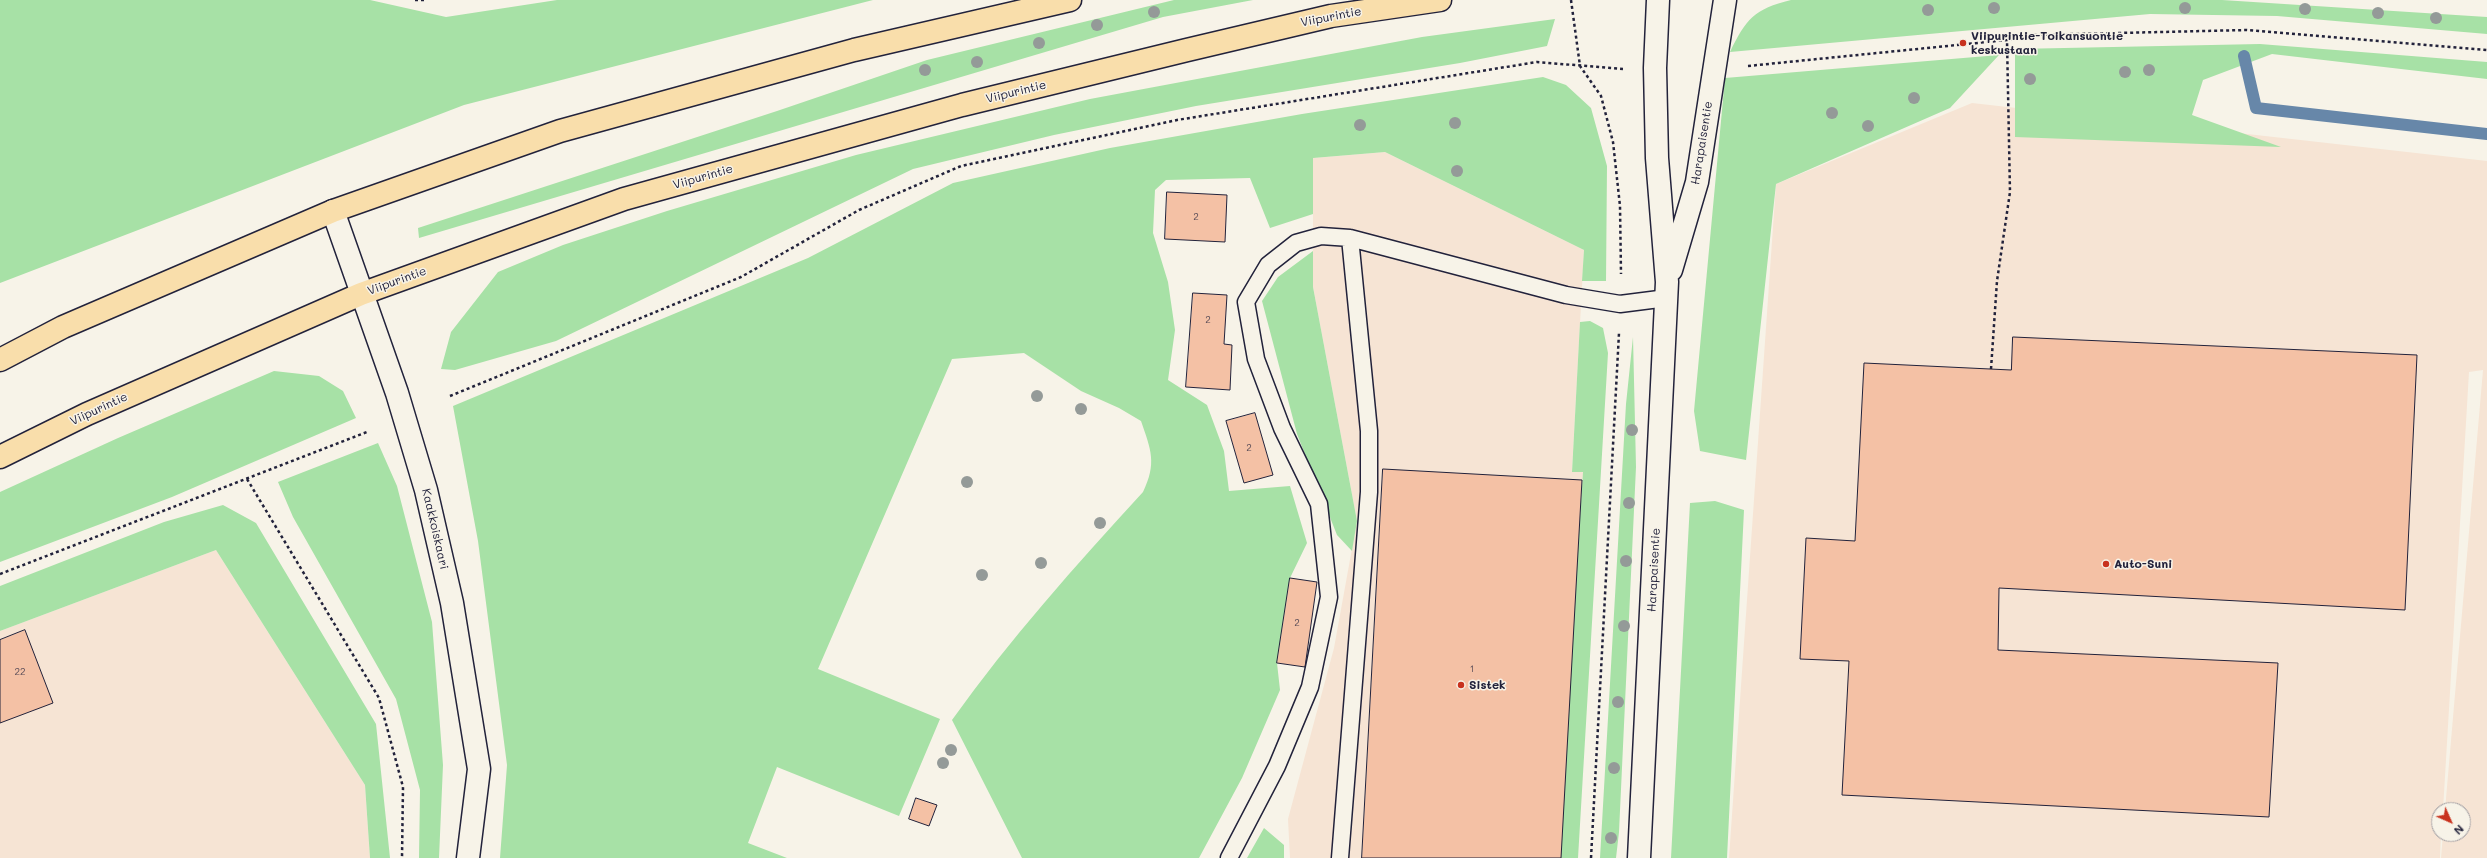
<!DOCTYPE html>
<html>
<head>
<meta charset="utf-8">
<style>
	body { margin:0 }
	#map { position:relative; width:2487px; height:858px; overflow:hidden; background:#f7f3e8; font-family:Mali,sans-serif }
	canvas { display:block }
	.north { position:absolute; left:2431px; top:802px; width:40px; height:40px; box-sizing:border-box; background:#f7f3e8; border:1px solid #a29fa3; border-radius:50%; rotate:135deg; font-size:11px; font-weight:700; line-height:16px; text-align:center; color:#22223b }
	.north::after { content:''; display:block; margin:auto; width:14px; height:18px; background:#c8321e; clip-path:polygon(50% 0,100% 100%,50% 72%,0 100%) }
</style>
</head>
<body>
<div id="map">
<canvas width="2487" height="858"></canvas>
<div class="north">N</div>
</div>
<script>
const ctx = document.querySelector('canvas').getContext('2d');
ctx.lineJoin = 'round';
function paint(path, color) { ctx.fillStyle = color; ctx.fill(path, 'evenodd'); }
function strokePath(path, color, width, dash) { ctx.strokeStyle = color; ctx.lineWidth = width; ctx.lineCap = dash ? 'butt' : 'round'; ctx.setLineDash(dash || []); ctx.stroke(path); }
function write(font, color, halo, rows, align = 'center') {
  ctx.font = font + ' Mali,sans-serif'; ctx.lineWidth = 3; ctx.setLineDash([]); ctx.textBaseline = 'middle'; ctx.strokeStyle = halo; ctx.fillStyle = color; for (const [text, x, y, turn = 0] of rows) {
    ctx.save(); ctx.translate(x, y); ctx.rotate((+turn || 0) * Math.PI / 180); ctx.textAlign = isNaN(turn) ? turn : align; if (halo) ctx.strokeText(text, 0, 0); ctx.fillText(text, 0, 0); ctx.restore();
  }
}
const built = new Path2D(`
	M1972,103l515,58v697h-46l2,-24h20v-24h-18l38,-440 -14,2 -26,438h-4v24h2l-1,24h-711l47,-674z
	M1385,152l199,98 -12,221 11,1 -26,386h-267l-2,-39 46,-171 23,-127 -44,-234v-129z
	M216,550l149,235 5,73h-370v-227z`);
const green = new Path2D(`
	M0,0h370l76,17 111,-17h316l-409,105 -464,178z
	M1174,0h79l-90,17 -744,221 -1,-10 359,-117 150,-51z
	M1791,0h431l265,17v17l-210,-18 -127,-2 -420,38c16,-33 24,-43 61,-52z
	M1555,19l-8,27 -87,17 -264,43 -142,29 -141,34 -357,172 -101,29 -14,-1 10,-37 47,-60 65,-27 104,-34 189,-56 234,-56 332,-62z
	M2260,44l227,18v17l-215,-25 -69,26 -11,35 89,32 -266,-10v-88z
	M1999,55l-49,53 -174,76 -30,276 -46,-9 -6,-40 31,-333z
	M1543,77l23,8 25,23 16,58 -1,115h-24l2,-31 -199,-98 -72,6v56l-43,14 -20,-50 -84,2 -11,10 -2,43 15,49 7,48 -7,50 39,25 17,46 5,40 61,-5 17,57 -17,35 -13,85 3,27 -38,88 -43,80h-177l-70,-138c58,-81 123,-154 191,-228 14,-29 8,-42 -2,-71l-22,-13 -38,-17 -57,-38 -72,6 -134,310 122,50 -41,97 -122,-49 -29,76 39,15h-287l7,-93 -29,-224 -25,-135 355,-148 145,-75 157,-35 192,-34z
	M1313,251v36l44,234 -5,30 -15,-16 -40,-101 -35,-133 16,-24z
	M1590,321l13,7 5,25 -30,505h-21l26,-386h-11l8,-150z
	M1633,337l3,130 -17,365 -3,26h-16l26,-454z
	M274,371l45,5 24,15 13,27 -184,79 -172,65v-70l118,-54z
	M378,443l19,43 35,136 11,143 -4,93h-20l1,-68 -24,-91 -103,-182 -15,-35z
	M1715,501l29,9 -17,348h-56l19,-355z
	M223,505l33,18 120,201 14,134h-20l-5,-73 -149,-235 -216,81v-45l164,-64z
	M1264,828l20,17v13h-37z`);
const stream = new Path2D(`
	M2244,56l12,52 231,26`);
const building = new Path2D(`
	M1167,192l60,3 -2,47 -60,-3z
	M1193,293l34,2 -3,49 8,1 -2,45 -44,-3z
	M2013,337l404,18 -12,255 -406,-22 -1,62 280,13 -9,154 -427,-22 7,-134 -49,-2 6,-121 49,3 9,-178 147,7z
	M1255,413l18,62 -29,8 -18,-62z
	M1383,469l199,11 -21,378h-199z
	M1290,578l27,4 -12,85 -28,-4z
	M25,630l28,73 -53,20v-83z
	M916,798l21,7 -8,21 -20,-7z`);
const path = new Path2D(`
	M415,0h10
	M1571,0l9,66 21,30 12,46 7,64 1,68
	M1748,66l259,-26 25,-5 215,-5 240,20
	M1991,369l6,-88 13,-89 -3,-152
	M450,396l291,-119 118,-67 102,-44 216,-46 360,-58 86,7
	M247,479l132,219 24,89 -1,71
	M0,574l367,-142
	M1591,858l28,-525`);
const lane = new Path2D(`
	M1229,858l48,-92 33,-79 19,-90 -10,-93 -37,-76 -26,-69 -10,-57 22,-37 28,-22 25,-7 29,2
	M1340,858l29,-366v-61l-19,-193 216,57 54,9 47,-6`);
const secondary = new Path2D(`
	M333,211l64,182 29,97 26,113 27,166 -11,89
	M1671,270l26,-88 28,-182
	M1639,858l28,-576 -10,-124 -2,-90 3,-68`);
const primary = new Path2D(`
	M0,360l63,-33 270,-116 227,-80 294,-81 216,-50
	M0,457l87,-43 274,-120 263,-95 338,-94 225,-55 144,-34 109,-16`);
const trees = [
	[1994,8],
	[2185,8],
	[2305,9],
	[1928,10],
	[1154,12],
	[2378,13],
	[2436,18],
	[1097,25],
	[1039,43],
	[977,62],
	[925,70],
	[2149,70],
	[2125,72],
	[2030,79],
	[1914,98],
	[1832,113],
	[1455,123],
	[1360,125],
	[1868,126],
	[1457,171],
	[1037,396],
	[1081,409],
	[1632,430],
	[967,482],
	[1629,503],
	[1100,523],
	[1626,561],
	[1041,563],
	[982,575],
	[1624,626],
	[1618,702],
	[951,750],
	[943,763],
	[1614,768],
	[1611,838]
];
const markers = [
	[1963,43,4,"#c8321e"],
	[2106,564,4,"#c8321e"],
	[1461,685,4,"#c8321e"]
];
const numberNames = [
	["2",1196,217],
	["2",1208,320],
	["2",1249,448],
	["2",1297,623],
	["1",1472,669],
	["22",20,672]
];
const streetNames = [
	["Viipurintie",1331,17,-11],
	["Viipurintie",1016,92,-14],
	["Harapaisentie",1702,143,-81],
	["Viipurintie",703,177,-16],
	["Viipurintie",397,281,-20],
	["Viipurintie",99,409,-25],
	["Kaakkoiskaari",435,529,77],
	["Harapaisentie",1654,570,-87]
];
const poiNames = [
	["Viipurintie-Toikansuontie",1971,36],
	["keskustaan",1971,50],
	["Auto-Suni",2114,564],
	["Sistek",1469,685]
];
paint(built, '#f6e4d4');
paint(green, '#a7e1a6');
strokePath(stream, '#6787a9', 12);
paint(building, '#f4c1a5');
strokePath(building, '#22223b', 1);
strokePath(lane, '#22223b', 19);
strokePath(secondary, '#22223b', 25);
strokePath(primary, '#22223b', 25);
strokePath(path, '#22223b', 2.5, [3, 3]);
strokePath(lane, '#f7f3e8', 16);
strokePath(secondary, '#f7f3e8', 22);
strokePath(primary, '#f9deab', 22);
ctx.fillStyle = '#949a98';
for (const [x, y] of trees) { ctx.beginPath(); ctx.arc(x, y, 6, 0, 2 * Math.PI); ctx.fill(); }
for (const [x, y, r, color] of markers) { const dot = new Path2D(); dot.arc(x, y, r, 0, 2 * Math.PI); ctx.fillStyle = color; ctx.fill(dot); strokePath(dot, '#f7f3e8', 1.5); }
write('10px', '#564a56', null, numberNames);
write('12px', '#22223b', '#f7f3e8', streetNames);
write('bold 12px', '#22223b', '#f7f3e8', poiNames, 'left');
</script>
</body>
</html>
